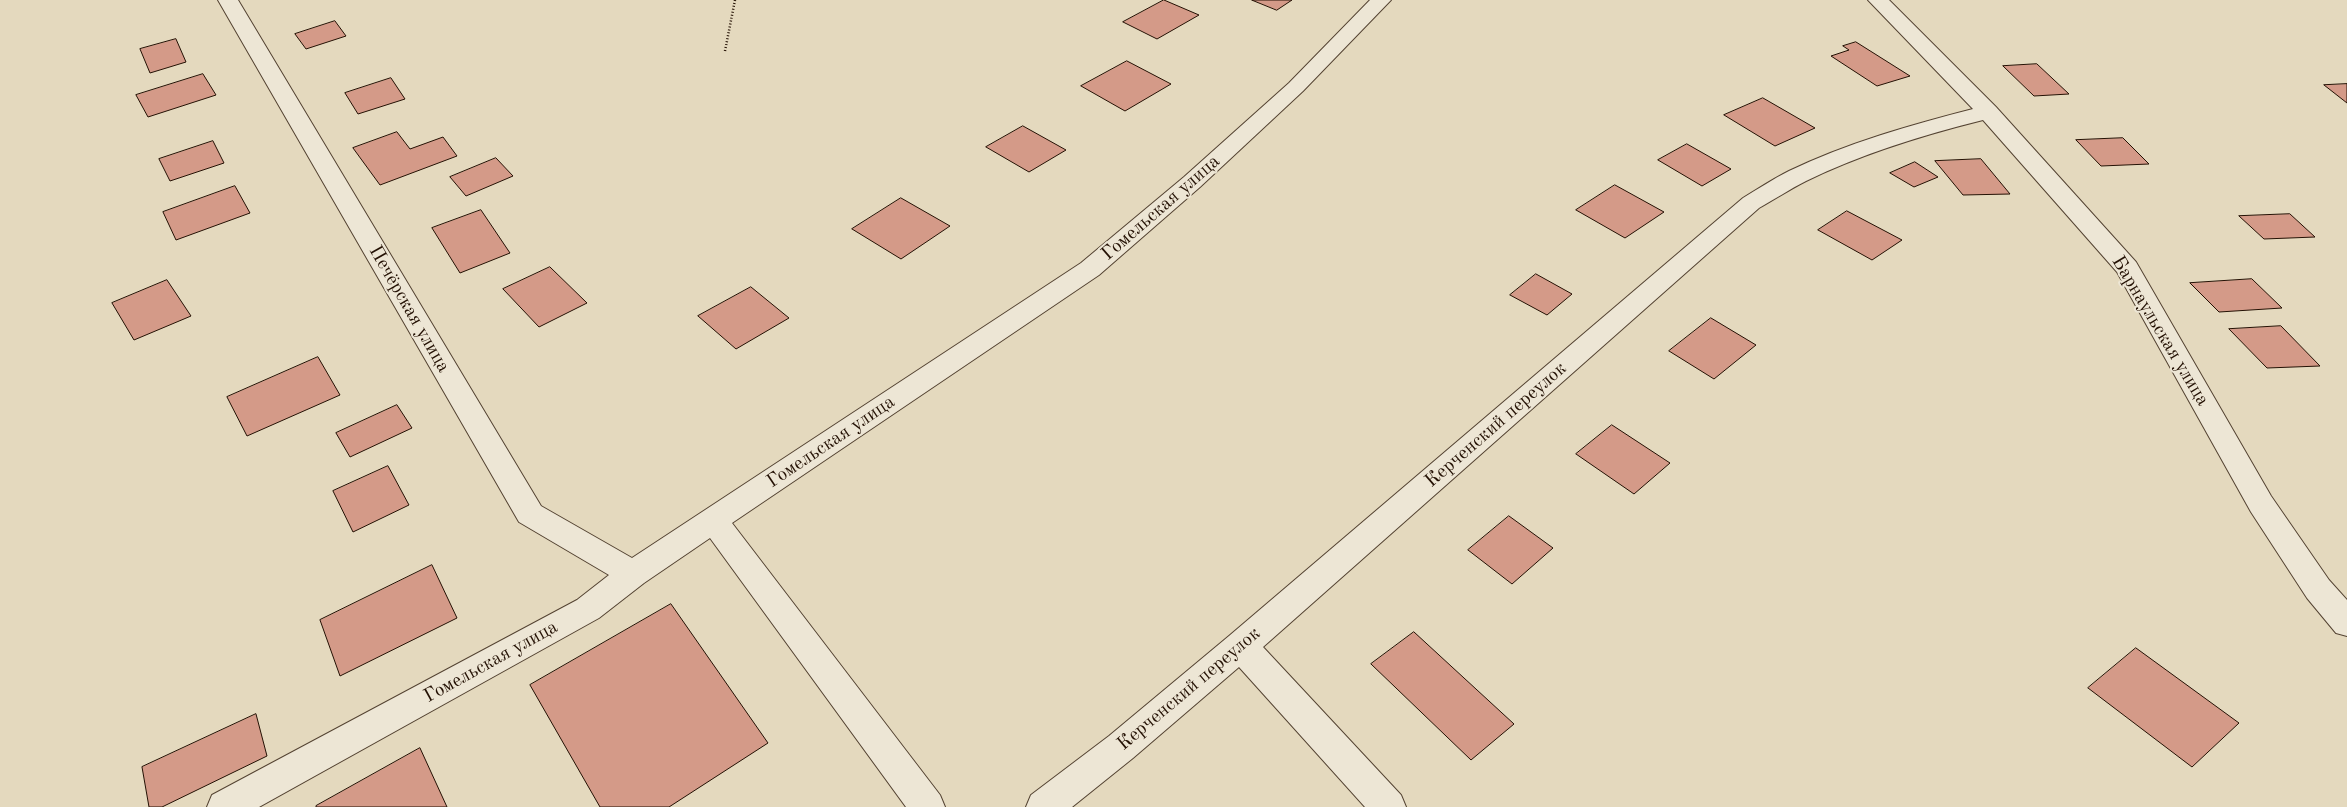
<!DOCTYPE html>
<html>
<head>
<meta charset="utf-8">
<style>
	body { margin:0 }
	canvas { display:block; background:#e4d9be }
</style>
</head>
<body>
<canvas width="2347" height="807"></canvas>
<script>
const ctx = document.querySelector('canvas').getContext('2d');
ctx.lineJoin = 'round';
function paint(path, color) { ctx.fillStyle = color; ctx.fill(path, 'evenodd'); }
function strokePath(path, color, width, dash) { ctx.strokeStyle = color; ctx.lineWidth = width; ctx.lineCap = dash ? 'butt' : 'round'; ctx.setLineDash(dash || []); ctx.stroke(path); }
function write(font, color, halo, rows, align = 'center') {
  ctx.font = font + ' "Old Standard TT",serif'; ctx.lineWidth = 4; ctx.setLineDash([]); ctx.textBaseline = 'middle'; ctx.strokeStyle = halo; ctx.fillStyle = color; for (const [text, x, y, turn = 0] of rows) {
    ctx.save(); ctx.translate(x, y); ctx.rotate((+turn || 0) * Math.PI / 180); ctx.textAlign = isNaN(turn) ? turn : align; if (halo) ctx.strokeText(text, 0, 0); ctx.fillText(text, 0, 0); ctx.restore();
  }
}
const building = new Path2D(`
	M1164,0l35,15 -42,24 -34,-17z
	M1252,0h40l-15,10z
	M335,21l11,15 -40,13 -11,-15z
	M176,39l10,23 -36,11 -10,-24z
	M1856,42l54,34 -33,10 -46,-30 18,-6 -6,-4z
	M1127,61l44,23 -46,27 -44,-25z
	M2037,64l32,30 -35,2 -31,-30z
	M203,74l13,21 -68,22 -12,-22z
	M391,78l14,21 -47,15 -13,-21z
	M2347,84v19l-23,-18z
	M1763,98l52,30 -40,18 -51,-31z
	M1023,126l43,24 -37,22 -43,-25z
	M397,132l13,17 33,-12 14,19 -77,29 -27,-37z
	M2123,138l26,26 -48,2 -25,-26z
	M213,141l11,22 -54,18 -11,-22z
	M1687,144l44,25 -29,17 -44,-26z
	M496,158l17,18 -47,20 -16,-19z
	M1981,159l29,35 -47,1 -28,-34z
	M1915,162l23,15 -24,10 -24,-14z
	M1615,185l49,27 -39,26 -49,-28z
	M235,186l15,27 -74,27 -13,-28z
	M901,198l49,28 -49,33 -49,-30z
	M481,210l29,43 -50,20 -28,-45z
	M1847,211l55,29 -30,20 -54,-30z
	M2290,214l25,23 -51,2 -25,-23z
	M550,267l37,36 -48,24 -36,-38z
	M1536,274l36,20 -25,21 -37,-20z
	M2252,279l30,29 -63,4 -29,-29z
	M167,280l24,36 -57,24 -22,-37z
	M751,287l38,31 -53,31 -38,-33z
	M1711,318l45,27 -42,34 -45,-28z
	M2281,326l39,40 -53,2 -38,-39z
	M318,357l22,38 -93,41 -20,-39z
	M397,405l15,23 -62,29 -14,-24z
	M1612,425l58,38 -36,31 -58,-40z
	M388,466l21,39 -56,27 -20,-41z
	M1509,516l44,32 -41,36 -44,-34z
	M432,565l25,53 -117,58 -20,-56z
	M671,604l97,139 -99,64h-69l-70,-122z
	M1414,632l100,92 -43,36 -100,-96z
	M2136,648l103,75 -47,44 -104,-79z
	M256,714l11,42 -105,51h-13l-7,-40z
	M420,748l27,59h-131v-1z`);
const path = new Path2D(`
	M725,51l10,-51`);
const minor = new Path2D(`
	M218,0h20l303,506 91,52 449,-295 103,-86 105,-94 81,-83h21l-88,91 -103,96 -101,88 -367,248 208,272 5,12h-39l-196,-269 -66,45 -45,35 -340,189h-52l5,-12 365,-195 32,-25 -90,-53z
	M1868,0h21l107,107 140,155 135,234 58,84 18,20v36l-11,-3 -29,-35 -56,-86 -134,-240 -134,-152c-60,15 -122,34 -177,61 -16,8 -31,18 -47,27l-496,439 138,148 5,12h-41l-126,-140 -106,91 -61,49h-46l5,-12 78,-59 120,-100 514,-438c15,-9 30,-19 46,-27 58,-28 122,-46 184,-62z`);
const streetNames = [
	["Гомельская улица",1161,208,-41],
	["Печёрская улица",409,309,60],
	["Барнаульская улица",2160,331,59],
	["Керченский переулок",1496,425,-41],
	["Гомельская улица",831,442,-34],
	["Гомельская улица",491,662,-29],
	["Керченский переулок",1189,689,-40]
];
paint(building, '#d49a88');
strokePath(building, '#241104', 1);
strokePath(minor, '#544332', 2);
strokePath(path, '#241104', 2.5, [1, 2]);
paint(minor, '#ede6d5');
write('19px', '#241104', '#ede6d5', streetNames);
</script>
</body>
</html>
